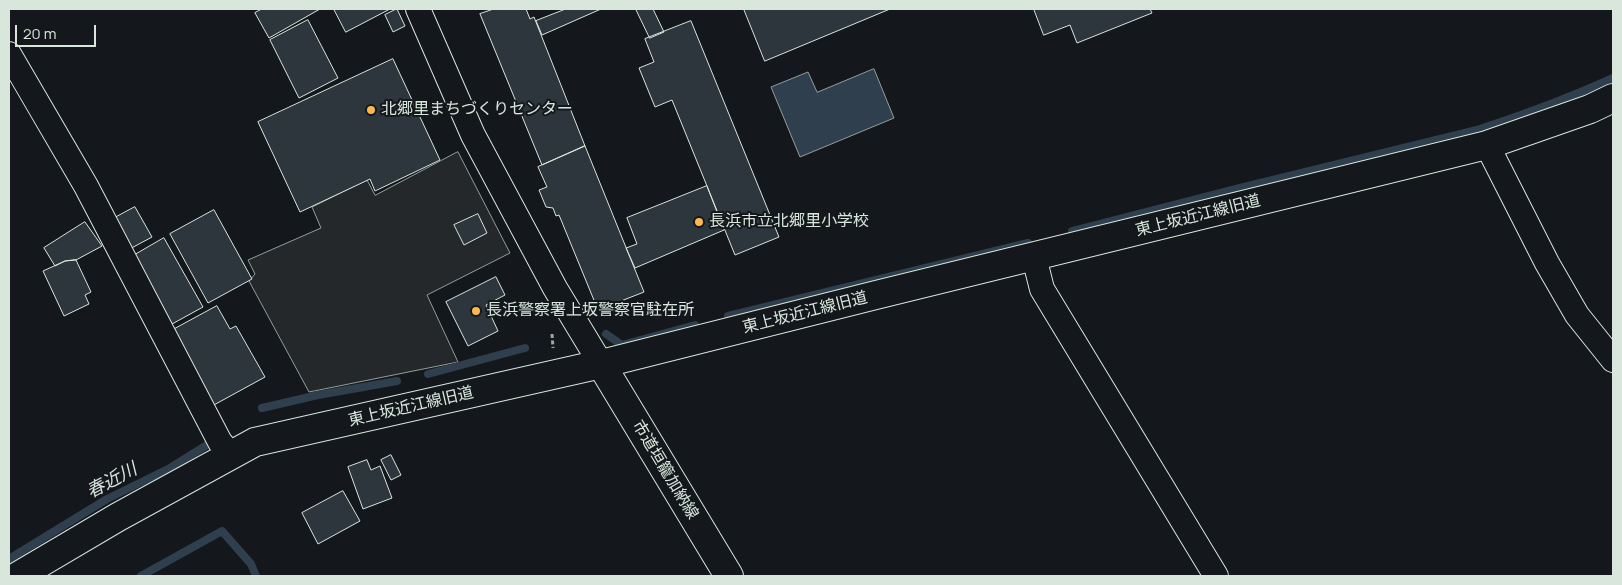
<!DOCTYPE html>
<html>
<head>
<meta charset="utf-8">
<style>
	body { margin:0 }
	#map { position:relative; width:1622px; height:585px; overflow:hidden; background:#14181c; font-family:Manrope,sans-serif }
	canvas { display:block }
	.frame { position:absolute; inset:0; border:10px solid #d8e6dc; pointer-events:none }
	.scale { position:absolute; left:15px; top:25px; width:81px; height:22px; box-sizing:border-box; border:2px solid #d8e6dc; border-top:0; padding-left:6px; font-size:15px; line-height:18px; white-space:nowrap; color:#d8e6dc; -webkit-text-stroke:4px #14181c; paint-order:stroke }
</style>
</head>
<body>
<div id="map">
<canvas width="1622" height="585"></canvas>
<div class="frame"></div>
<div class="scale">20 m</div>
</div>
<script>
const ctx = document.querySelector('canvas').getContext('2d');
ctx.lineJoin = 'round';
function paint(path, color) { ctx.fillStyle = color; ctx.fill(path, 'evenodd'); }
function strokePath(path, color, width, dash) { ctx.strokeStyle = color; ctx.lineWidth = width; ctx.lineCap = dash ? 'butt' : 'round'; ctx.setLineDash(dash || []); ctx.stroke(path); }
function write(font, color, halo, rows, align = 'center') {
  ctx.font = font + ' Manrope,"Noto Sans JP",sans-serif'; ctx.lineWidth = 4; ctx.setLineDash([]); ctx.textBaseline = 'middle'; ctx.strokeStyle = halo; ctx.fillStyle = color; for (const [text, x, y, turn = 0] of rows) {
    ctx.save(); ctx.translate(x, y); ctx.rotate((+turn || 0) * Math.PI / 180); ctx.textAlign = isNaN(turn) ? turn : align; if (halo) ctx.strokeText(text, 0, 0); ctx.fillText(text, 0, 0); ctx.restore();
  }
}
const parking = new Path2D(`
	M458,152l52,101 -83,42 31,67 -149,30 -60,-111 6,-7 -7,-14 73,-32 -9,-21 55,-27 8,15z`);
const water = new Path2D(`
	M874,69l20,49 -94,39 -29,-70 37,-15 9,20z`);
const stream = new Path2D(`
	M1072,231l167,-43 238,-58c46,-15 92,-32 136,-52
	M728,316l300,-73
	M606,334l16,11 73,-20
	M428,374l97,-26
	M262,408l56,-13 79,-14
	M9,559l98,-60 63,-31 37,-23 5,-11
	M141,576l81,-45 29,33 5,12`);
const building = new Path2D(`
	M262,9h58l-51,29 -14,-25z
	M334,9h56l-44,23z
	M397,9l8,17 -12,6 -8,-17z
	M494,9h32l4,10 4,-2 51,129 -43,19 -62,-151z
	M566,9h35l-59,26 -6,-14z
	M636,9h17l11,23 -14,6z
	M744,9h146l-125,52z
	M1034,9h116l2,4 -75,30 -7,-18 -26,10z
	M308,20l30,58 -39,20 -29,-58z
	M691,21l88,216 -44,18 -63,-155 -17,7 -16,-39 15,-6 -9,-23z
	M393,59l47,101 -65,31 -5,-12 -70,33 -42,-90z
	M585,146l59,146 -46,18 -39,-95 -3,1 -3,-8 -7,-1 -7,-17 8,-3 -9,-20z
	M707,186l17,44 -89,38 -9,-20 11,-4 -10,-26z
	M135,207l17,30 -26,14 -17,-30z
	M214,210l38,69 -44,24 -38,-69z
	M478,214l9,19 -23,12 -10,-20z
	M85,222l17,24 -26,14 -11,1 -10,5 -11,-18z
	M164,238l39,69 -31,17 -39,-68z
	M76,260l15,32 -6,3 4,9 -25,12 -21,-45 22,-10z
	M496,277l9,18 -19,10 12,26 -30,15 -22,-44z
	M217,306l13,23 6,-3 29,51 -53,29 -41,-75z
	M391,455l10,20 -10,5 -10,-20z
	M367,460l4,10 9,-4 12,32 -29,11 -15,-42z
	M343,491l17,30 -42,23 -16,-31z`);
const path = new Path2D(`
	M552,334l1,14`);
const minor = new Path2D(`
	M418,9l55,126 82,153 46,76
	M9,54l77,132 134,256 11,13
	M1487,145l60,118 30,52 36,45
	M1034,257l8,32 174,287`);
const tertiary = new Path2D(`
	M601,364l128,212
	M18,576l100,-59 137,-75 346,-78 275,-69 611,-150 103,-36 23,-11`);
const markers = [
	[371,110,5,"#ffb74d"],
	[699,222,5,"#ffb74d"],
	[476,311,5,"#ffb74d"]
];
const poiNames = [
	["北郷里まちづくりセンター",381,110],
	["長浜市立北郷里小学校",709,222],
	["長浜警察署上坂警察官駐在所",486,311]
];
const streetNames = [
	["東上坂近江線旧道",1198,216,-14],
	["東上坂近江線旧道",805,313,-14],
	["東上坂近江線旧道",411,407,-13],
	["市道垣籠加納線",665,470,59]
];
const waterNames = [
	["春近川",112,481,-28]
];
paint(parking, '#24282b');
strokePath(parking, '#939e99', 1);
paint(water, '#2f3f4d');
strokePath(water, '#939e99', 1);
strokePath(stream, '#2f3f4d', 8);
paint(building, '#2c363c');
strokePath(building, '#d8e6dc', 1);
strokePath(minor, '#d8e6dc', 26);
strokePath(tertiary, '#d8e6dc', 30);
strokePath(path, '#9da8a2', 3, [4, 2.5]);
strokePath(minor, '#14181c', 24);
strokePath(tertiary, '#14181c', 28);
for (const [x, y, r, color] of markers) { const dot = new Path2D(); dot.arc(x, y, r, 0, 2 * Math.PI); ctx.fillStyle = color; ctx.fill(dot); strokePath(dot, '#14181c', 2); }
write('16px', '#d8e6dc', '#14181c', poiNames, 'left');
write('16px', '#d8e6dc', '#14181c', streetNames);
write('italic 18px', '#d8e6dc', '#14181c', waterNames);
</script>
</body>
</html>
